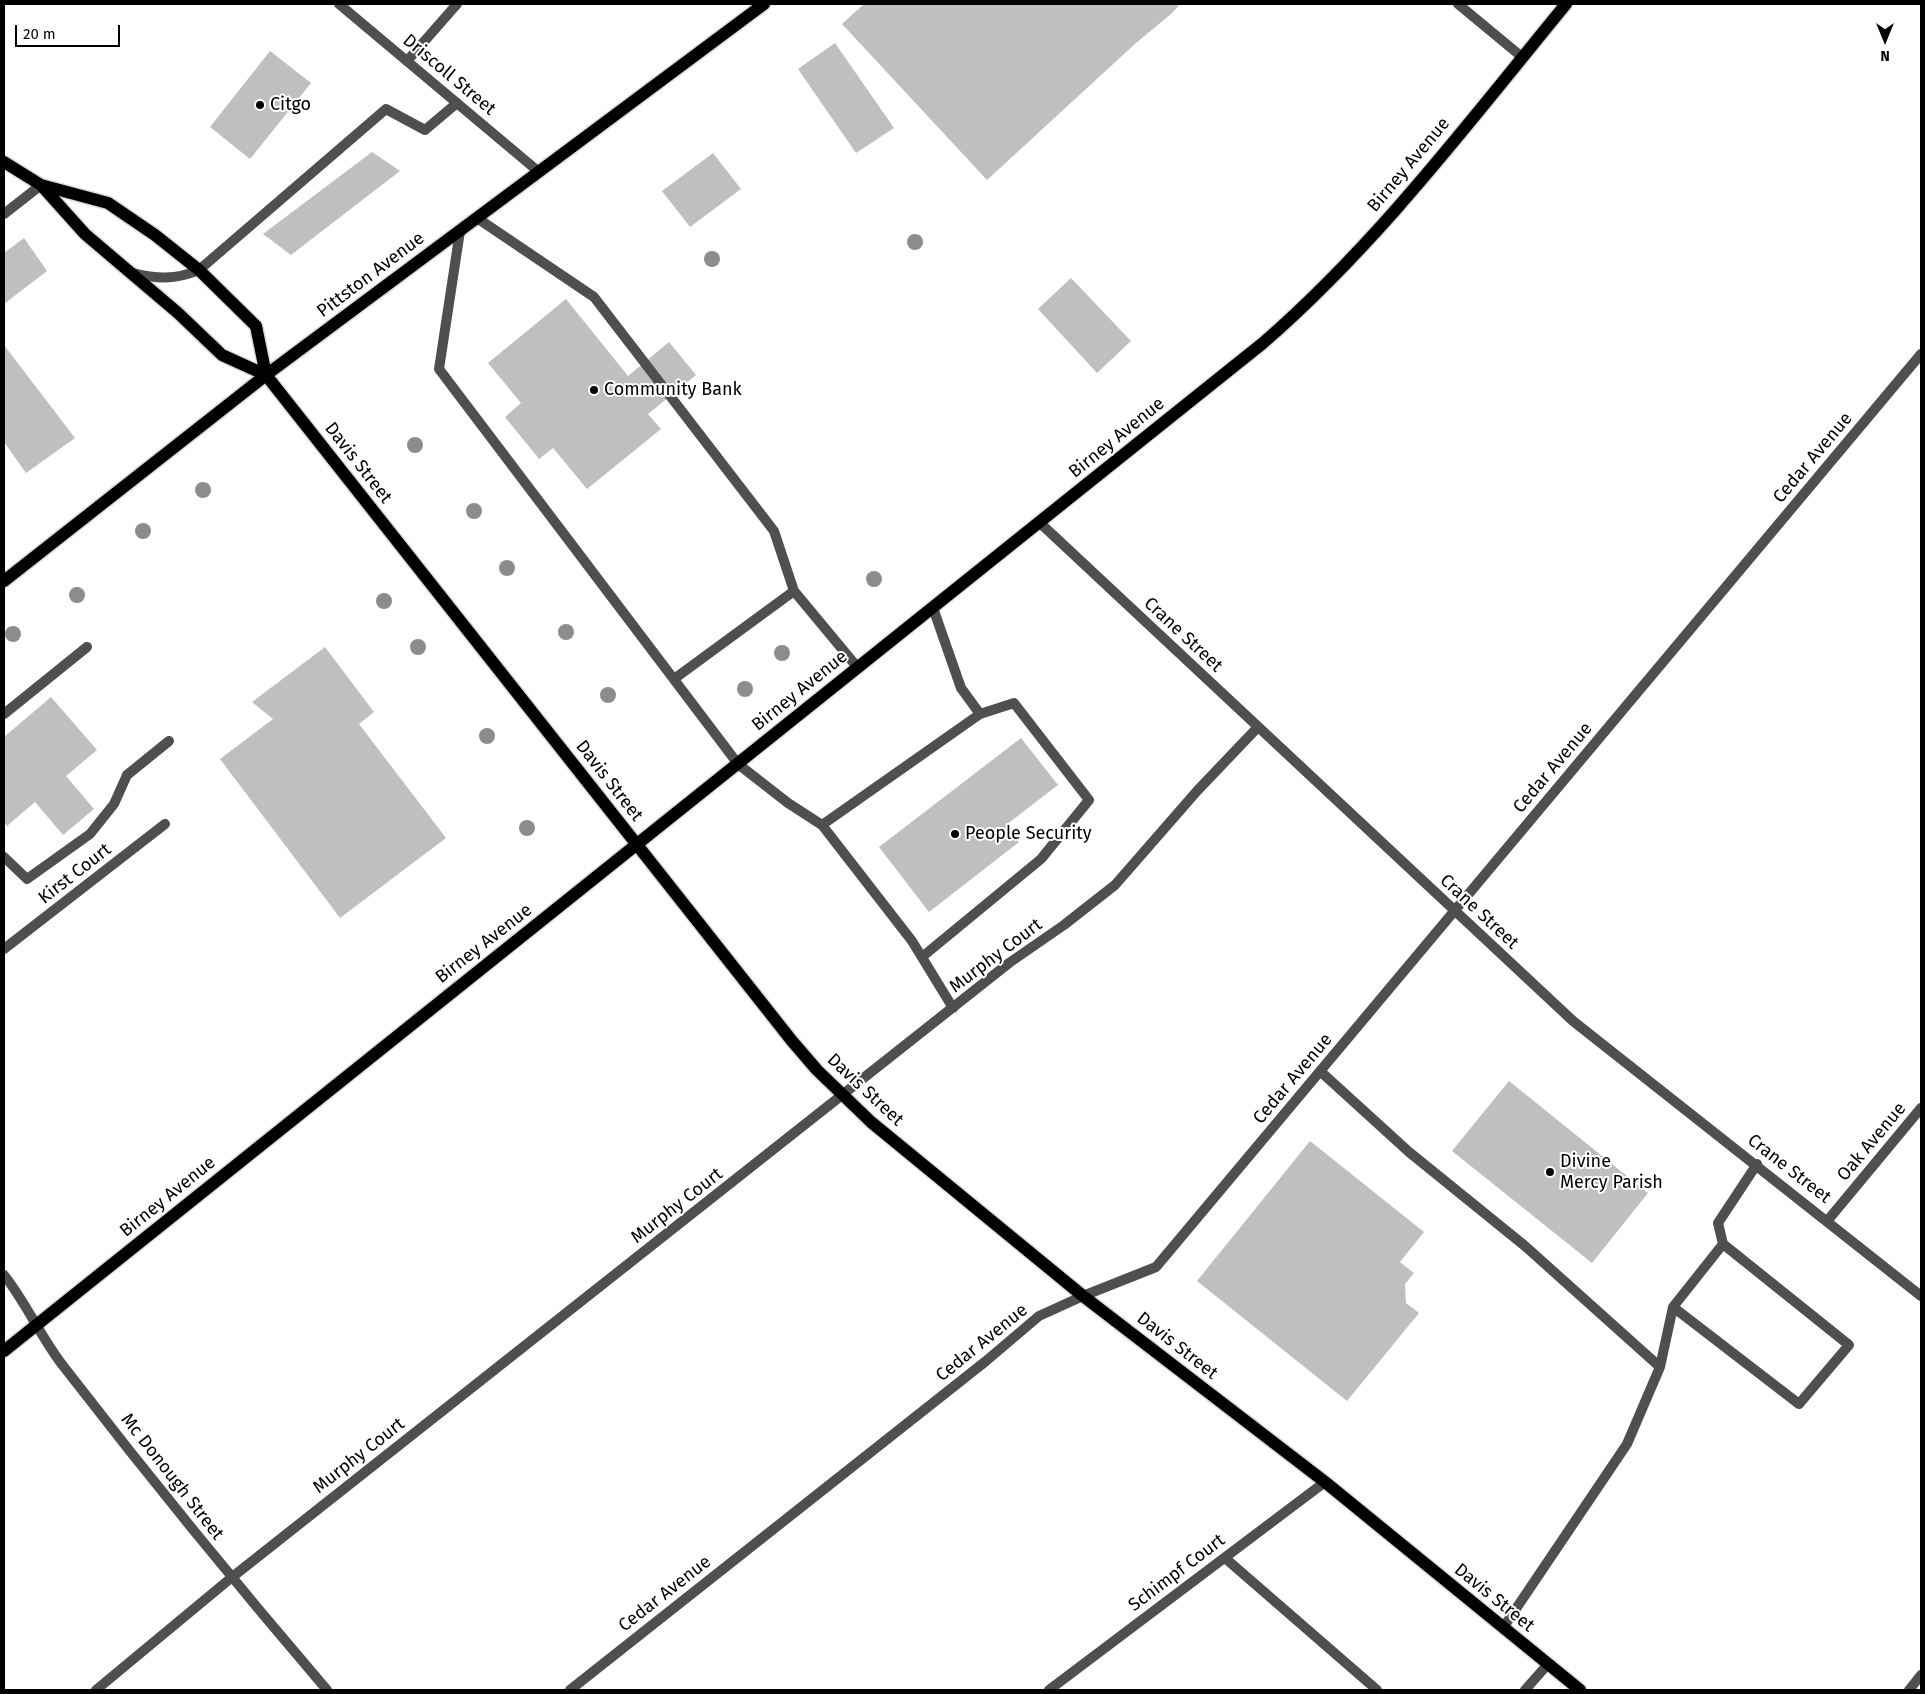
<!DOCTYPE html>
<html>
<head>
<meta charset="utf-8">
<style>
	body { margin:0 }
	#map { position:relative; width:1925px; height:1694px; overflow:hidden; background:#fff; font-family:"Fira Sans",sans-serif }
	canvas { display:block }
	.frame { position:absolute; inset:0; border:5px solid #000; pointer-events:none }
	.north { position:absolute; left:1860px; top:15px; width:50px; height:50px; -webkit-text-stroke:4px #fff; paint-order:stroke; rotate:180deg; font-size:14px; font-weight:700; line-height:20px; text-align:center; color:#000 }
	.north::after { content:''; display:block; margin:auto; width:18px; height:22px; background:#000; clip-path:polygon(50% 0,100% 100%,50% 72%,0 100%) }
	.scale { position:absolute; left:15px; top:25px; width:105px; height:22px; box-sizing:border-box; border:2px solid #000; border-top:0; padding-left:6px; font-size:15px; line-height:18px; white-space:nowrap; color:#000; -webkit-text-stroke:4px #fff; paint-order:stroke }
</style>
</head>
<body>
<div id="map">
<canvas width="1925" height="1694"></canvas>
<div class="frame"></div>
<div class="north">N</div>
<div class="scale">20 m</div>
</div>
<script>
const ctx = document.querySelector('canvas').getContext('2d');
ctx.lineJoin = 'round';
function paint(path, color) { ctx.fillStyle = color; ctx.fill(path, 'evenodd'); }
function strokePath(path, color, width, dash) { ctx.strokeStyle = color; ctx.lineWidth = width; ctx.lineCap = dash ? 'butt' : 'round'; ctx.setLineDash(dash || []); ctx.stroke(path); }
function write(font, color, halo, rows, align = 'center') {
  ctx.font = font + ' "Fira Sans",sans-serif'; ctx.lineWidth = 4; ctx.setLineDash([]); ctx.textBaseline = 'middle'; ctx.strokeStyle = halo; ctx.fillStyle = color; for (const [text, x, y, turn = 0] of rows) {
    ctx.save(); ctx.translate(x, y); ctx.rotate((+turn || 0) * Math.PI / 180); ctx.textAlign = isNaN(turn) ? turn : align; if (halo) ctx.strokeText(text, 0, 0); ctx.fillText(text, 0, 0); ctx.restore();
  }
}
const building = new Path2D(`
	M864,4h316l-9,10 -35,29 -149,137 -145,-156z
	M835,43l59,85 -38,25 -58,-84z
	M270,51l41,32 -61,76 -40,-32z
	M372,152l28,19 -109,84 -28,-21z
	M713,153l28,36 -51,38 -28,-36z
	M24,238l23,33 -43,33v-51z
	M1071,278l60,63 -34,32 -59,-64z
	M566,299l62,77 41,-34 27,33 -48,39 13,15 -74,60 -34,-41 -14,11 -34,-42 16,-14 -33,-40z
	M4,345l71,93 -49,35 -22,-31z
	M325,647l49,65 -15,12 87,114 -106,80 -120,-159 53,-40 -21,-17z
	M51,697l46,53 -31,26 28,33 -31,26 -28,-33 -28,24 -3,-4v-85z
	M1021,738l37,47 -52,40 13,17 -90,70 -50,-65z
	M1509,1081l139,112 -56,70 -140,-112z
	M1310,1141l114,91 -24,30 14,11 -9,11 1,19 13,10 -72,88 -150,-120z`);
const service = new Path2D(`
	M407,61l50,-57
	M4,214l37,-29
	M477,218l117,79 180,234 20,60 64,77
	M460,231l-21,138 299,395 50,39 34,22 90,116 41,67
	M133,273c24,6 42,7 66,-3l187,-161 39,21 32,-27
	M933,608l28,80 19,26
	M674,679l120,-88
	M4,714l83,-67
	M822,825l158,-111 34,-11 75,97 -48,59 -119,98
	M4,857l23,22 63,-45 24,-30 13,-29 42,-34
	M4,949l161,-125
	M1320,1071l89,81 116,94 135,121
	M1673,1307l126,97 50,-59 -126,-101
	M1225,1558l152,132
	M1503,1628l124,-184 33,-77 13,-60 50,-63 -5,-21 39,-59
	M96,1690l135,-112 778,-615 55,-38 51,-40 82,-94 61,-64
	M1049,1690l276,-208`);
const minor = new Path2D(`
	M339,4l200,168
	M1458,4l64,53
	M1039,522l534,499 348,275
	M1828,1220l93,-112
	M4,1275c23,29 37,63 60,92 85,110 173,218 263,323
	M570,1690l416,-329 53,-45 44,-20 73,-29 765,-913
	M1525,1690l23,-26
	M1909,1690l12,-15`);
const primary = new Path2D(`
	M4,162l37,23 44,49 93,79 44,42 44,20
	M41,185l67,18 47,32 44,35 57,56 10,49 526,666 25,29 54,52 212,174 242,186 255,208
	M4,581l262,-206 498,-371
	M4,1351l1259,-1008c115,-100 207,-222 303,-339`);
const trees = [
	[915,242],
	[712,259],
	[415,445],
	[203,490],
	[474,511],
	[143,531],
	[507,568],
	[874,579],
	[77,595],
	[384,601],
	[566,632],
	[13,634],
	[418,647],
	[782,653],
	[745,689],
	[608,695],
	[487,736],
	[527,828]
];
const markers = [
	[260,105,5,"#000"],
	[594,390,5,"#000"],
	[955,834,5,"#000"],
	[1550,1172,5,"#000"]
];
const streetNames = [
	["Driscoll Street",449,75,40],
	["Birney Avenue",1409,165,-50],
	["Pittston Avenue",371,275,-37],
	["Birney Avenue",1117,438,-39],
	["Cedar Avenue",1813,458,-50],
	["Davis Street",358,463,52],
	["Crane Street",1183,635,43],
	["Birney Avenue",800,691,-39],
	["Cedar Avenue",1553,768,-50],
	["Davis Street",609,781,52],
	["Kirst Court",75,874,-38],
	["Crane Street",1479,912,43],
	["Birney Avenue",484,944,-38],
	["Murphy Court",996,956,-37],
	["Cedar Avenue",1293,1079,-50],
	["Davis Street",865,1090,43],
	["Oak Avenue",1872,1142,-50],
	["Crane Street",1789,1169,38],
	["Birney Avenue",168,1197,-39],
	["Murphy Court",677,1206,-38],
	["Cedar Avenue",982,1343,-39],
	["Davis Street",1177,1346,38],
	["Murphy Court",359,1456,-38],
	["Mc Donough Street",172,1477,52],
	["Schimpf Court",1177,1573,-37],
	["Cedar Avenue",665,1594,-38],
	["Davis Street",1494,1598,39]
];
const poiNames = [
	["Citgo",270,105],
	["Community Bank",604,390],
	["People Security",965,834],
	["Divine",1560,1162],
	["Mercy Parish",1560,1183]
];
paint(building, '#bfbfbf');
strokePath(primary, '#dbdbdb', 15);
strokePath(service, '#4f4f4f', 10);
strokePath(minor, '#4f4f4f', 10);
strokePath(primary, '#000', 12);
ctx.fillStyle = '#8c8c8c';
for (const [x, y] of trees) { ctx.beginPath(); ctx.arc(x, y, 8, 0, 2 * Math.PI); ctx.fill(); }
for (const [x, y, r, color] of markers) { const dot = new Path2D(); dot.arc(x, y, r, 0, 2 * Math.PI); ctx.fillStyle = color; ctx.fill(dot); strokePath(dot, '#fff', 2); }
write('18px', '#000', '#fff', streetNames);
write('18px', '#000', '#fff', poiNames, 'left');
</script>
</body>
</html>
